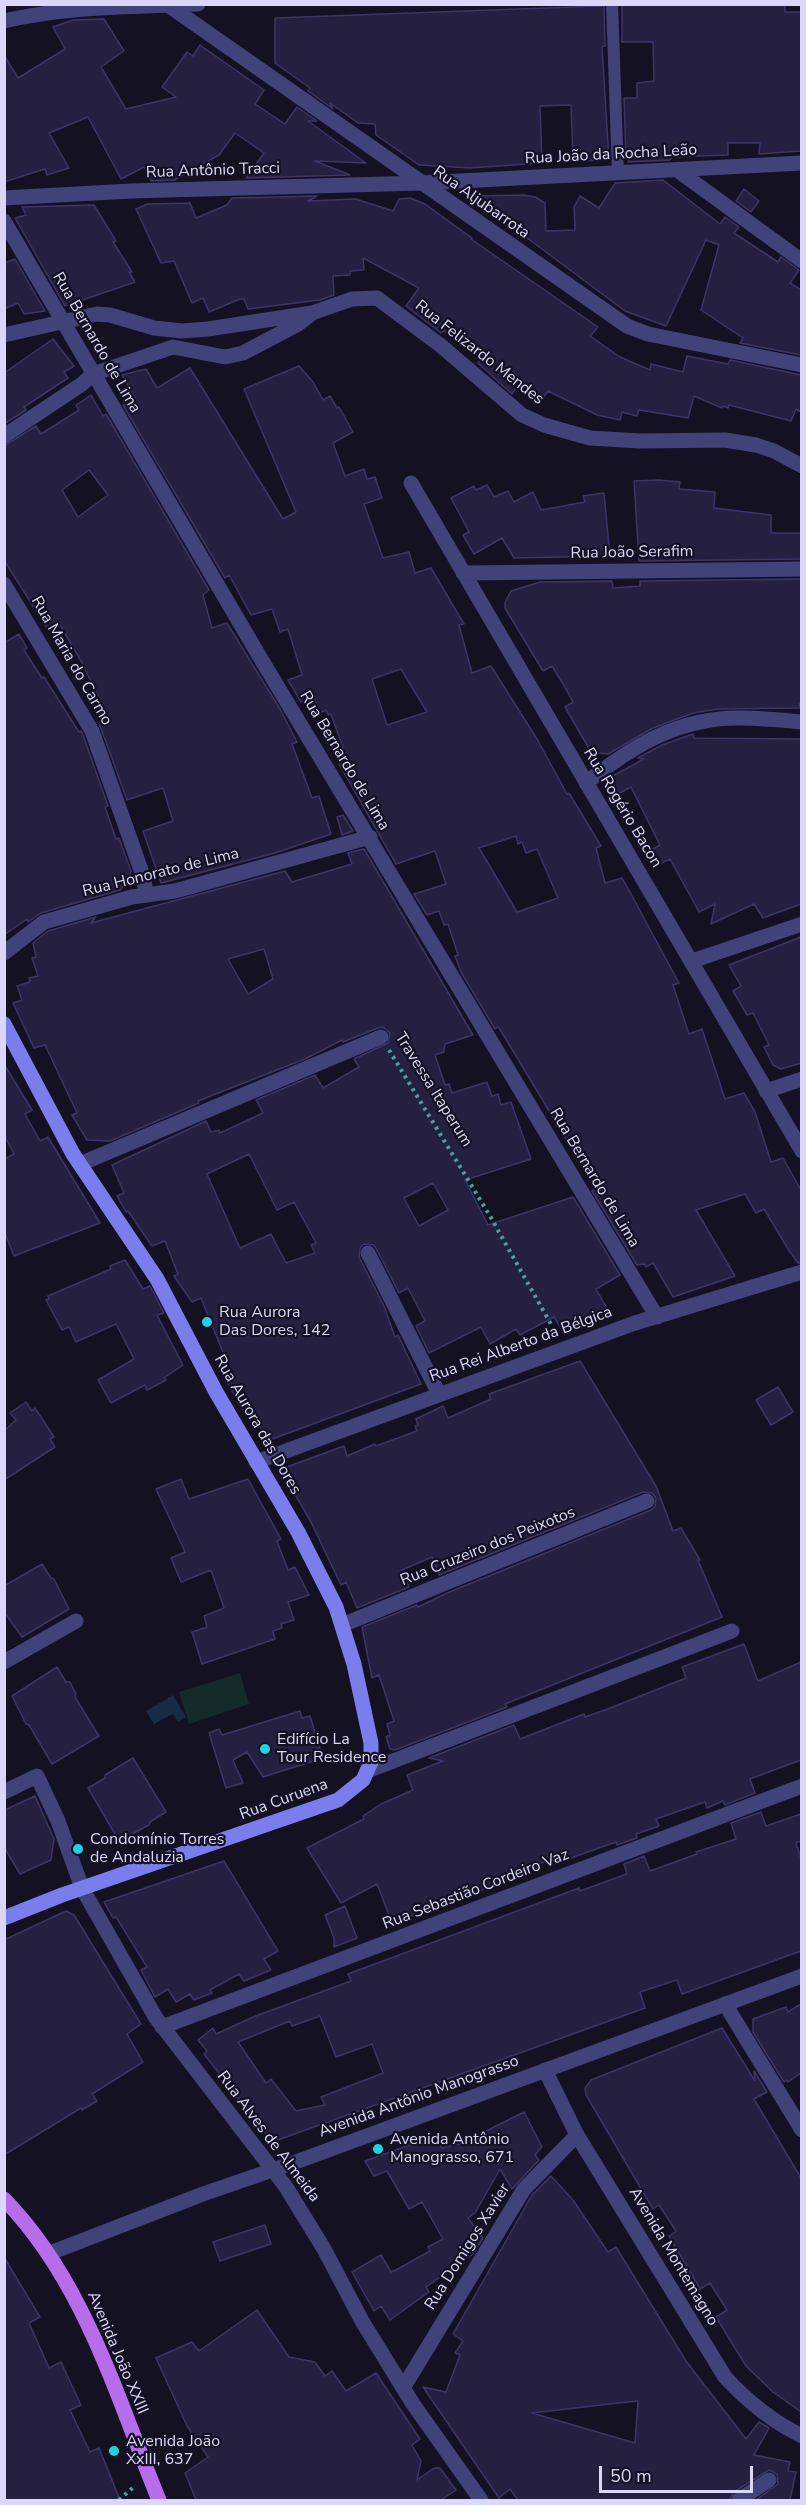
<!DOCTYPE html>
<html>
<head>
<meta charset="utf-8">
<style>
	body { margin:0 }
	#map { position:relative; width:806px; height:2505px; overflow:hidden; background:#131122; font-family:"Nunito Sans",sans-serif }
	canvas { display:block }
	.frame { position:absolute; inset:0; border:6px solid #dad7fa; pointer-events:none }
	.scale { position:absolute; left:599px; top:2466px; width:154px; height:27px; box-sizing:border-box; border:3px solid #dad7fa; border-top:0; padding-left:8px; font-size:18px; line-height:21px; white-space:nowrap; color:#dad7fa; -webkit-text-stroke:4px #131122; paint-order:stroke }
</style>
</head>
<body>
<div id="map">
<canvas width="806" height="2505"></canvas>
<div class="frame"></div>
<div class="scale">50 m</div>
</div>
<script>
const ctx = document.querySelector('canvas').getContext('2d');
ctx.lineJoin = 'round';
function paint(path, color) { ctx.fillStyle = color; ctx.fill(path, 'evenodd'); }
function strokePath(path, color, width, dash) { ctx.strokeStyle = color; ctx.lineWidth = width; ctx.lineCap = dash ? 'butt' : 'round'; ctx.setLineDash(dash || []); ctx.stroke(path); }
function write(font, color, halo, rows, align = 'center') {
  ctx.font = font + ' "Nunito Sans",sans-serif'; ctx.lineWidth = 4.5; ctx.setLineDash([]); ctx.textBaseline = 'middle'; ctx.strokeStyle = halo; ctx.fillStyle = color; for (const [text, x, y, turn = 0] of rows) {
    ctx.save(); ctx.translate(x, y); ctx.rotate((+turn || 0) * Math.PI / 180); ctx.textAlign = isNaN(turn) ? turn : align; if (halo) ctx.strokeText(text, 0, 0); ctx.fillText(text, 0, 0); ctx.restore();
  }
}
const green = new Path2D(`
	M240,1673l9,31 -60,20 -10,-32z`);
const water = new Path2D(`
	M173,1695l13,22 -8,5 -5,-8 -19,10 -8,-13z`);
const building = new Path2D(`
	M622,4h163v8h16v139l-42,3 1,-11h-32v12l-56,2 -2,3 -42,2 2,-3h-4l-2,-61h13v-15l17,-2 -1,-39h-31z
	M600,6h4l1,40 -3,1 7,113 -36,1 -2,-56 -31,1 2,57 -72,5 -51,-3 -43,-30 -1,-11 -17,-1 -28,-20 3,6 -25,-18 2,-3 -35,-25v-45z
	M104,19l20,32 -23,16 25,42 50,-12 -14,-10 25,-35 6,4 7,-11 64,45 -9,14 30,20 12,-17 20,14h-9l58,42 -51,-2 35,14 -104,3 18,-25 -29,-20 -16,22 -45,25 -23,1 -7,-14 -23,12 -33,-62 -39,16 20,35 -22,7 -2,-6 -41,13v-127l14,23 47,-29 -12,-22 20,-7z
	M663,180l57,44 5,-7 14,10 -5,6 44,29 3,-5 18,13 -9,13 11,7v65l-61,-12 3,-5 -42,-28 18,-65 -13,-5 -40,86 -41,-15 -154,-115 53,-1 11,2 10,6 1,28 29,-1 -1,-23 6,-11 19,12 16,-25z
	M744,189l15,12 -8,11 -15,-11z
	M317,196l-9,5 48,-2 37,12 6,-12 11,-1 15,6 47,34 -1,1 127,88 -8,9 30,21 30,13 1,-6 32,8 4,-16 41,8 2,-4 71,15v37l-5,-3 -5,12 -62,-16 -1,3 -5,-2 -1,2 -28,-12 -6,22 -49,-8 -2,6 -15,-4 -2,8 -23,-5 -49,-24 -6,8 -23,-16 -7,11 -34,-31 4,-5 -39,-28 -2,3 -35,-27 13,-18 -56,-30 1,12 -14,1v4l-17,1 1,19 -14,5 -72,9 -4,-10h-4l-31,13 -6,-14 -11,5 -18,-42 -13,2 -25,-54 11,-5 43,-1 6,15 31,-13 5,-7z
	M94,205l22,36 -3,1 19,30h-3l6,10 -70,24 -50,-88 11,-3 -4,-8z
	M15,259l30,52 -21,3 -6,-11 -14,6v-46z
	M53,339l21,27 -10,6 4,6 -44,29 2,3 -22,14v-51z
	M299,366l14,16 10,18 7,-4 7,12 2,-1 14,25 -20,11 12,33 19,-7 3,10 8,-2 7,21 -18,6 19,54 26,-6 6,21 16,-5 33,56 -5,1 13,48 19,-7 46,73 30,55 2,-1 32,53 -5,2 9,35 17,-5 9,16 48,89 -6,2 16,49 13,-5 23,70 19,-6 11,19 16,50 12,-4 18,32v73h-3l-10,-14 -24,-40 -8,4 -11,-19 -49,16 39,66 -62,21 -20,-34 -7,4 -2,-3 -7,1 -45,-74 4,-2 -95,-158 -3,-4 -3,2 -34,-57 -6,-16 3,-1 -10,-31 -4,1 -5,-14 -12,4 -13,-21 32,-10 -11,-33 -39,13 -57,-100 9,-2 -17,-48 -3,1 -2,-5 -6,3 -6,-16 -13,5 -13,-22 14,-5 -14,-46 -8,3 -8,-23 -21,6 -22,-40 -4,3 -102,-173 12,-7 -13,-23 24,-6 11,19 33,-20 93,151 13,-7 -52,-123zM401,669l26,43 -40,13 -15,-46zM516,836l2,8 4,-2 4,11 11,-4 21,49 -41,14 -38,-64z
	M91,395l12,21 3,-2 103,176 -6,5 9,33 15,-5 53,86 17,33 -5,2 20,54 7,-2 12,38 -56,19 -114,30 -18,-52 30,-10 -10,-33 -36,12 -28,-77 10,-4 -28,-58 -22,-38 -11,7 -44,-70v-114l32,-20 5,8 38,-24 -3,-5zM89,470l19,25 -30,22 -16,-27z
	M659,480l21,2 -1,7 36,3 -1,16 57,7v18h30v26l-162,2 -5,-80z
	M487,485l7,12 14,-6 6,11 19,-10 8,18 44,-8 -2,-6 21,-3 6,63 -96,2 -12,-20 -28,16 -11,-19 6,-3 -18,-34 23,-12 2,4z
	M801,579v124h-2l1,5 -82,1 -25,4 -40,15 -45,26 -17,-2 -26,-45 8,-5 -10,-18 -11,-18 -9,5 -38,-63v-6l6,-11 29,-9 72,-1 1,7 27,-2v-5z
	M19,634l8,14 -3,2 18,28 2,-1 35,55 2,-1 2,4 25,71 -3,1 11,32 3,-1 12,33 -2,9 -9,10 -79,23 -13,9 -1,-3 -23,16v-292z
	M693,734l1,4 107,1v165l-38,14 -9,-14 -43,20 4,-20 -16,8 -29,-53 -11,5 -8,-14 9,-5 -29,-58 -13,7 -9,-16 35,-19 -6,-1 24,-13z
	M343,815l10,16 -11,4 -5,-18z
	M364,849l109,186 -28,9 -1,8 -9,3 10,30 4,-1 3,9 35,-11 5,14 6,-2 3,11 10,-3 20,57 -66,21 23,45 85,-28 47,78 -24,14 12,21 -11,6 2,3 -35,14 -10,-16 -34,18 -4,-6 -26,15 -9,-17 -52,26 -13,-27 9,-5 -17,-33 -9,5 -23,-45 -3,-3 -9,-1 -4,4 -1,9 25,49 11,31 3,-2 23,49 -154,57 -16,-34 -8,3 -20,-35 4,-1 -7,-17 4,-2 -23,-57 -9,4 -18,-26 4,-2 -13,-33 -13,5 -24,-35 -2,1 -9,-16 7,-3 -12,-28 94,-44 5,11 8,-2 1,3 43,-20 -7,-13 59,-25 8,13 36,-21 -5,-8 34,-16 2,-10 -7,-6 -5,1 -35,14 -1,-2 -37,19 -107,42 1,2 -89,38 -23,-1 -15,-25 5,-2 -32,-68 -11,3 -21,-45 9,-3 -5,-14 13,-4 -1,-4 9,-2 -6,-18 4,-1 -3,-14 15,-12 48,-14 -5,6 194,-52 7,11 60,-18 -4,-11zM264,949l9,30 -25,15 -20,-35zM249,1154l28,56 17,-8 22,41 -5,2 4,8 -29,10 -15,-29 -31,14 -33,-74zM433,1183l15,27 -29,16 -15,-28z
	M801,937v126l-20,6 -8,-4 -9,-18 5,-2 -16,-32 -6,2 -14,-24 8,-5 -12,-21z
	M4,1064l28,46 -7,4 15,27 8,-4 52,86 -86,33 -10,-25v-72l10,-5 -10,-19z
	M125,1260l18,29 7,-3 14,27 -7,2 26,50 -19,13 2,2 -19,10 -2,-5 -34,18 -13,-23 36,-21 -18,-35 -40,18 -7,-15 -7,3 -16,-30 3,-1 -1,-3 63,-27 -1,-3z
	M580,1361l76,125 17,45 8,-3 19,32h-2l24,57 -217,87 2,3 -112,43 -5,-1 -4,-12 4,-2 -3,-11 7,-3 -15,-46 -7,3 -10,-51 55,-22 1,2 29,-14 204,-83 4,-4 1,-8 -4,-5 -9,-1 -204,83 -7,-18 -30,13 7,17 -52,21 -11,-26 -5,3 -31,-65 -24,-41 -2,-11 60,-22 3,10 28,-12 1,2 41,-15 -2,-5 3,-1 -2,-6 27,-13 5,12 43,-19 -2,-5z
	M778,1387l15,25 -22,13 -15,-25z
	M26,1402l6,9 3,-3 19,29 -4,2 5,8 -51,33v-49l12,-11 -6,-7z
	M181,1479l8,20 59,-20 33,60 -4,2 11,29 7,-3 14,28 -21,7 6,18 -13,4 1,4 -9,3 2,8 -73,25 -10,-32 15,-5 -3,-11 20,-8 -13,-38 -30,12 -10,-24 14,-6 -29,-63z
	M42,1564l9,14 3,1 15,30 -47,28 -18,-25v-26z
	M744,1644l14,37 43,-19v98l-51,19 5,14 -30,12 -2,-4 -16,7 -2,-6 -49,17 3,7 -23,8 1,4 -20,7 -1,-3 -62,22 -2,-5 -32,12v5l-128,47 -15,-39 -36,19 -34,-55 57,-29 -1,-3 18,-12 32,-14 -6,-15 36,-14 -14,-3 85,-33 6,14 64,-25 1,3 20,-7 81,-32 -4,-11z
	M57,1667l9,15h4l6,12 -1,3 24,39 -47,28 -23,-39 -3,-1 -14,-28z
	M300,1711l2,7 8,-2 10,32 -6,2 3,10 -54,17 -16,-25 -14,8 10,23 -17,5 -17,-55 10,-4 3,6z
	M133,1758l33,54 -16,10 -1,3 -30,16 -31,-53 17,-10v-3z
	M35,1796l19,43 -3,21 -31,14 -16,-27v-33l3,-5z
	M761,1812l5,14 35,-12v27l-5,2 5,16v92l-119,43 -5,-14 -37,12 5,16 -370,133 -5,-2 -66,-85 3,-3 -9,-11 15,-12 3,6 37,-17 98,-36 -3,-7 231,-86 1,3 47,-17 -3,-10 20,-8 6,15 47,-17 -1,-2 40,-13 -5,-16zM320,2016l16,41 36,-13 11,29 -62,24 4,8 -29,6 -25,-32 -5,4 -28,-41 52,-21 2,5z
	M224,1861l54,90 -14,8 7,11 -27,11 -5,-7 -29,16 2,3 -18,7 -4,-6 -14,8 -8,-13 -13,8 -14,-27 6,-3 -31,-50 -3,1 -9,-16z
	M345,1906l12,32 -23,9v-9l-9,-23z
	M66,1911l8,4 67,109 -14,10 16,28 -51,32 5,7 -15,9 -1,-2 -77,47v-215z
	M801,2004v69l-13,9 -1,-2 -3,2 -31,-50v-13l33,-12 2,5z
	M722,2028l33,53 -1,-10 13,21 -13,7 47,79v234l-28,-20 -27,-26 -30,-49 11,-7 -17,-27 -10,6 -31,-53 7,-5 -17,-26 -6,4 -67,-114 -1,-7 6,-8z
	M524,2112l18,35 -7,8 4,5 -27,29 -12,-20 -25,44 -7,5 15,20 -10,16 -47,33 3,5 -39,28 -9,-14 -7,5 -22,-39 29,-17 10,17 5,-2 34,-19 -2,-4 15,-8 -21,-37 -13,7 -22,-38 -13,5 -9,-15 70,-25 7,12 20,-5z
	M551,2176l22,24 35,52 8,-5 70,114 60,78 13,-17 10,6 -15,27 36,7 -2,9 8,1 -6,28h-34l22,-16 -1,-10 -8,-4 -35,22 -5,8h-211l-8,-11 -11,9 -76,-111 23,5 14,-37 -5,-2 8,-12 -10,-7 79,-139zM638,2401l-3,42 -103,-30 87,-10z
	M265,2225l6,19 -51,17 -7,-19z
	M4,2257l36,60 -11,6 20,45 12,-6 20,43 -11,5 20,42 9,-4 21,52h-116z
	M257,2310l32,47 26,5 10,14 7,-5 14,20 30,-18 44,66 -8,6 9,16 -4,19 17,-12h6l16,22 -15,10h-245l-11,-27 23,-16 -21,-31 -31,-68 36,-16 7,9z`);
const path = new Path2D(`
	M389,1050l101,166 67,119
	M119,2500l17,-15`);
const service = new Path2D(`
	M612,4l6,170`);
const minor = new Path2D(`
	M168,5l459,321 21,8 154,31
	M4,21c65,-15 128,-14 194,-17
	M677,170l125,91
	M4,198l127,-7 291,-8 380,-20
	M4,221l257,438 396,658
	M4,335l93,-21 13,1 44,13 28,3 26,-2 104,-16 40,-14 25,-1 63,47 82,70 22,10 46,13 50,3 85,-1 31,5 18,6 28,15
	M4,436l78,-52 11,-10 80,-27 52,10 18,-4 55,-29 12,-9
	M411,483l391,668
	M463,573l339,-4
	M4,584l88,147 49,139 6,25
	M586,783c46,-37 93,-66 155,-65 20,0 40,2 61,4
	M4,953l40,-31 88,-25 43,-6 195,-54
	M692,961l110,-37
	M766,1091l36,-12
	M80,1164l301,-127
	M368,1253l71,141
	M256,1462l379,-139 167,-51
	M342,1625l305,-124
	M4,1662l72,-41
	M367,1771l365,-140
	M4,1792l33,-16 21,45 24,67 74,130 130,169 38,62 38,72 51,83 68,96
	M725,2004l77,126
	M162,2027l640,-241
	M403,2388l121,-199 53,-54
	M739,2500l30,-20`);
const tertiary = new Path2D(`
	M545,2070l32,65 148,242c23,25 46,44 77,59
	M50,2253l153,-59 90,-31 509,-187`);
const secondary = new Path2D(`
	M4,1024l69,130 84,125 59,113 82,140 38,75 18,57 17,79v19l-8,18 -25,20 -276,95 -58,23`);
const primary = new Path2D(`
	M4,2199c81,83 112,197 155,301`);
const markers = [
	[207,1322,6,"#1ed3df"],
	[265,1749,6,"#1ed3df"],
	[78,1849,6,"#1ed3df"],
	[378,2149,6,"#1ed3df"],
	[114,2451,6,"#1ed3df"]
];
const streetNames = [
	["Rua João da Rocha Leão",611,155,-3],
	["Rua Antônio Tracci",213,171,-2],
	["Rua Aljubarrota",481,203,35],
	["Rua Bernardo de Lima",96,343,60],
	["Rua Felizardo Mendes",479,353,38],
	["Rua João Serafim",632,553,-1],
	["Rua Maria do Carmo",71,661,60],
	["Rua Bernardo de Lima",344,761,59],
	["Rua Rogério Bacon",622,808,59],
	["Rua Honorato de Lima",161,873,-14],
	["Travessa Itaperum",433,1090,58],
	["Rua Bernardo de Lima",594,1178,59],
	["Rua Rei Alberto da Bélgica",521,1345,-20],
	["Rua Aurora das Dores",257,1425,60],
	["Rua Cruzeiro dos Peixotos",488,1547,-22],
	["Rua Curuena",284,1800,-20],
	["Rua Sebastião Cordeiro Vaz",476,1890,-21],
	["Avenida Antônio Manograsso",419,2097,-20],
	["Rua Alves de Almeida",268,2137,53],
	["Rua Domigos Xavier",468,2247,-58],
	["Avenida Montemagno",673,2257,59],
	["Avenida João XXIII",117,2353,67]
];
const poiNames = [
	["Rua Aurora",219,1313],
	["Das Dores, 142",219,1331],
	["Edifício La",277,1740],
	["Tour Residence",277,1758],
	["Condomínio Torres",90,1840],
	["de Andaluzia",90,1858],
	["Avenida Antônio",390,2140],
	["Manograsso, 671",390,2158],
	["Avenida João",126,2442],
	["XxIII, 637",126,2460]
];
paint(green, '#152b29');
paint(water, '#162b46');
paint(building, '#252040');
strokePath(building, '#3d3569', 1.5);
strokePath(path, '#3fa69c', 4, [3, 4.5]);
strokePath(service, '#42427b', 12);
strokePath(minor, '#42427b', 15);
strokePath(tertiary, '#42427b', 15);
strokePath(secondary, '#7b7ded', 15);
strokePath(primary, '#b76deb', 15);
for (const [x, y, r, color] of markers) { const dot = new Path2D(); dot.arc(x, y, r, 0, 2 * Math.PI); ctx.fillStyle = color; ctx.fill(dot); strokePath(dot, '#131122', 2); }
write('16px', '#dad7fa', '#131122', streetNames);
write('16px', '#dad7fa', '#131122', poiNames, 'left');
</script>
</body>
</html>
